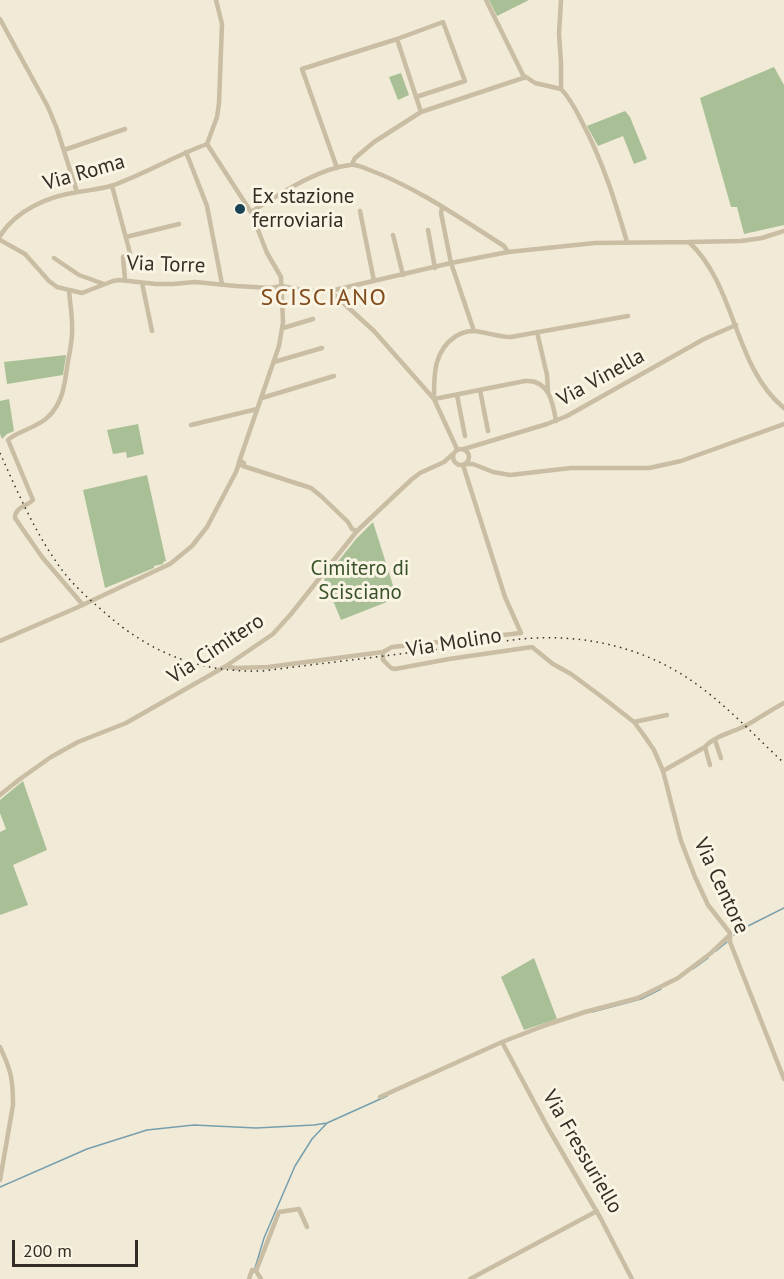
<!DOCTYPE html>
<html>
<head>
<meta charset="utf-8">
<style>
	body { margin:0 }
	#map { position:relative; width:784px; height:1279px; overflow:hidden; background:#f1ead6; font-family:"PT Sans",sans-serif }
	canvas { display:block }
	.scale { position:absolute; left:12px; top:1240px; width:126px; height:27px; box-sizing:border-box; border:3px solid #332d25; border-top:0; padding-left:8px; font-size:18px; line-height:21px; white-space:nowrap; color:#332d25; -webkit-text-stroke:4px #f9f4e3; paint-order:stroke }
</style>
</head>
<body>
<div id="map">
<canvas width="784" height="1279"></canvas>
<div class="scale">200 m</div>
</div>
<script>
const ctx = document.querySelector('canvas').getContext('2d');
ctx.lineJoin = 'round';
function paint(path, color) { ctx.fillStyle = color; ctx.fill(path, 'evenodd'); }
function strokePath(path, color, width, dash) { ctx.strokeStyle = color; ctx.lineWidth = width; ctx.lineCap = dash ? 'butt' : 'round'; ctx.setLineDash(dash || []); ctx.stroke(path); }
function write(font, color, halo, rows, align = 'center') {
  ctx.font = font + ' "PT Sans",sans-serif'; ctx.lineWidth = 6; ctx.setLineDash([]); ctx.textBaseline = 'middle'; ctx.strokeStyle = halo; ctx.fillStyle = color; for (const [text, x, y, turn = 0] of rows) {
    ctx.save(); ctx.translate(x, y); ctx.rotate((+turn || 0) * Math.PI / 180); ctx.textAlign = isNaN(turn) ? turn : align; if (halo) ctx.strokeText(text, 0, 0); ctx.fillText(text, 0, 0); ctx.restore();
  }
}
const green = new Path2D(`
	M489,0h40l-32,16z
	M774,67l10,18v140l-40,9 -7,-27h-6l-31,-109z
	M401,73l8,22 -11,5 -9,-23z
	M625,111l5,6 17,42 -13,5 -11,-28 -25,10 -11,-20z
	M66,355l-3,20 -56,9 -3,-22z
	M9,399l5,32 -7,3 -5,5 -2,-5v-33z
	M138,424l6,30 -17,4 -1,-6 -13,2 -6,-24z
	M147,475l19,86 -3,1v2l-9,2v2l-49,20 -22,-98z
	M373,522l24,76 -56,22 -17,-41 32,-40z
	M23,781l24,69 -34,15 15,40 -28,10v-83l6,-3 -6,-16v-13z
	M534,958l23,61 -33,11 -23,-53z`);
const stream = new Path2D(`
	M734,935l10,-7 40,-20
	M716,951l11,-9
	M693,969l15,-11
	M592,1012l49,-13 20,-10
	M0,1187l87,-38 60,-19 47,-5 62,3 58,-3 13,-2 60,-27
	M255,1268l9,-30 31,-72 17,-27 15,-16`);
const minor = new Path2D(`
	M486,0l37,75 12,8 26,6
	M0,19l48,88 9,22 20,63
	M397,39l24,73
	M561,89c10,10 16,23 22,35 20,38 32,77 44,118
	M561,89v-26l-2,-29 2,-34
	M207,144l44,68 16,41 14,24 2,45 -4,24 -40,116
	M207,144l10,-27 2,-14 3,-79 -6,-24
	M64,150l61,-21
	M186,152l21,54 15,78
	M352,164l3,-6 19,-16 47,-30 105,-35
	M337,168l-35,-99 95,-30 46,-17 22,59 -49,16
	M112,186l18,67 -7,4 2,23
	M442,208l-1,5 10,50 23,68
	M360,211l14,70
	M251,212c28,-17 65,-43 99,-47 5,-1 12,2 17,4 49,18 93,49 137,77l4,6
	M428,230l7,38
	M393,235l10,40
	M0,236c16,-26 49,-40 78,-44 12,-2 24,-3 36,-7 32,-12 61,-29 93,-41
	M126,237l53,-13
	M0,240l25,14 24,27 8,6 25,6 31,-12 6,-1 37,4h17l22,-2 41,4 35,2 10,-2 27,5h22l121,-28 57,-11 87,-9 94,-1c48,45 44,124 95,166
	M689,242l52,-1 21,-3 22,-7
	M54,258l25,17 25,9
	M142,283l10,48
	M69,290c1,14 4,29 3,43 0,9 -2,18 -4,28 -3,20 -4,41 -20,56 -11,11 -33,15 -40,23l25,60c-7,7 -18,7 -18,18l27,39 41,48
	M330,291l44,40 60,68 23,50
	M283,328l30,-9
	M537,332l10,43 1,16
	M274,362l48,-14
	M480,390l8,41
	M457,395l8,41
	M262,398l72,-22
	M434,399c0,-23 -1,-48 22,-63 5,-3 12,-5 18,-5 12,1 24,6 37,6l117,-21
	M434,399l91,-18c24,-2 28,22 31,40
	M191,425l66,-16
	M453 457a8 8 0 1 1 16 0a8 8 0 1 1-16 0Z
	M464,449l83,-25 20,-8 137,-77 32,-14
	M241,461l3,2 -1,3 -4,-2z
	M465,464h8l20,8 17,3 61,-7h78l32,-7 103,-37
	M463,465l42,132 16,36 -129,14 -9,5v8l8,8 4,1 54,-10 83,-12 21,17 18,10 31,23 32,25 9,12 11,16 9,21 18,70 14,36 13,28 22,28v9l54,137
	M243,466l68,22 11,9 26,25 4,7 5,2
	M0,641l76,-33 94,-44 22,-18 15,-19 29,-55 3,-9
	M226,666l9,2 33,-1 115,-15
	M634,722l33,-7
	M715,740l6,18
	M705,747l5,18
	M663,771l42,-24c9,-11 29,-15 42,-22 12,-7 24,-15 37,-22
	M0,795l20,-16 31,-22 27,-15 48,-19 100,-57 47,-32 18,-20 66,-83 54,-51 9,-7 24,-11 9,-8
	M502,1042l46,86 53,91 31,60
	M0,1047c11,23 13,32 13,58l-13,75
	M380,1097l122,-55 44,-17 39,-13 53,-14 40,-20 33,-25 19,-18
	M256,1271l23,-59 20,-3 8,18
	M256,1271l5,8
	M249,1279l3,-9 4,1
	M470,1279l127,-68`);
const rail = new Path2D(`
	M0,453c18,40 36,82 62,117 12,16 27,29 42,42 46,41 96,61 158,59l259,-32c65,-6 129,9 182,50 29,22 54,49 81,74`);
const markers = [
	[240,209,6,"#1a4455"]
];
const streetNames = [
	["Via Roma",84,173,-16],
	["Via Torre",166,265,2],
	["Via Vinella",601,378,-29],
	["Via Molino",454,643,-9],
	["Via Cimitero",216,649,-33],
	["Via Centore",721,886,65],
	["Via Fressuriello",582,1152,60]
];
const poiNames = [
	["Ex stazione",252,197],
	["ferroviaria",252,221]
];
const parkNames = [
	["Cimitero di",360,569],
	["Scisciano",360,593]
];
const quarterNames = [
	["SCISCIANO",324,298]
];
paint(green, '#a9c097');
strokePath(stream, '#759fae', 1.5);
strokePath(minor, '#c9bda3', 4.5);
strokePath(rail, '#332d25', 1.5, [1.5, 4.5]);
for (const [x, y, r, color] of markers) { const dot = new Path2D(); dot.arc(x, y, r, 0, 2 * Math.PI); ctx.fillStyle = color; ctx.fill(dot); strokePath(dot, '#f9f4e3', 2); }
write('21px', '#332d25', '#f9f4e3', streetNames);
write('21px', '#332d25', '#f9f4e3', poiNames, 'left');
write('21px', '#395229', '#f9f4e3', parkNames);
ctx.letterSpacing = '1.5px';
write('24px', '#834d1d', '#f9f4e3', quarterNames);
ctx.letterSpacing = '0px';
</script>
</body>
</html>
